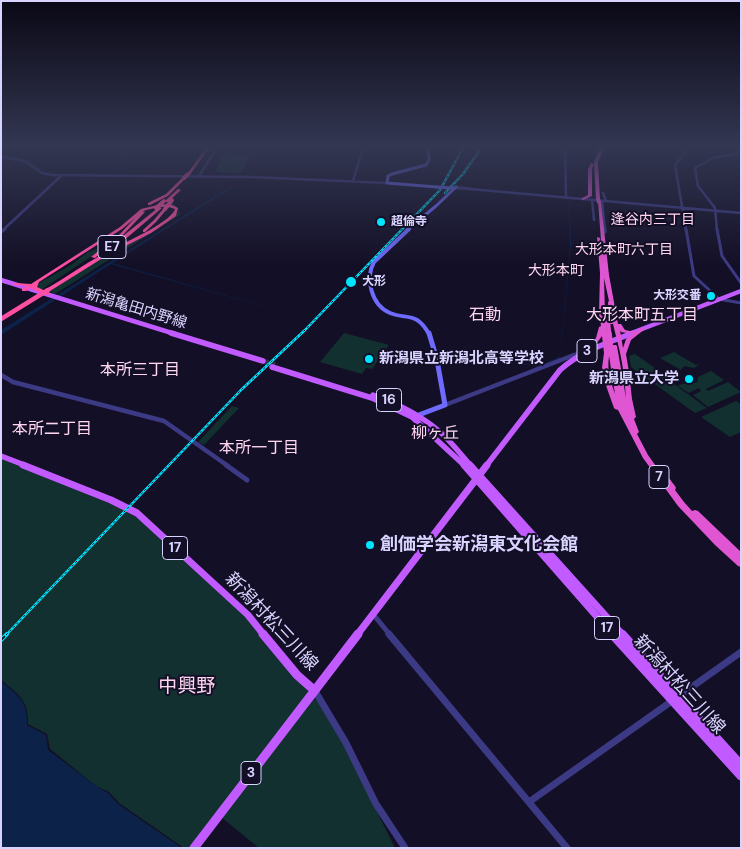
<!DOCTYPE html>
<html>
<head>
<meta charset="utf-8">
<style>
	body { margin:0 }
	#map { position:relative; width:742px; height:849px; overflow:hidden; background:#130f26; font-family:"DM Sans",sans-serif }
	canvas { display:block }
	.frame { position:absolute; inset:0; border:2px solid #d9d4ff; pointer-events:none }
</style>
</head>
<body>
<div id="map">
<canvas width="742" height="849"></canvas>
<div class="frame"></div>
</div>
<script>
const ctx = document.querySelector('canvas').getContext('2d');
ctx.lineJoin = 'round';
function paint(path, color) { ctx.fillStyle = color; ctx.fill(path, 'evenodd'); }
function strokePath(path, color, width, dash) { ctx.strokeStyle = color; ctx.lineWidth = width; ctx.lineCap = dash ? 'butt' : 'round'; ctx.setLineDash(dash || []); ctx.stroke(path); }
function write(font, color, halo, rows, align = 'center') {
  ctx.font = font + ' "DM Sans","Noto Sans JP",sans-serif'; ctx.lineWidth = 4; ctx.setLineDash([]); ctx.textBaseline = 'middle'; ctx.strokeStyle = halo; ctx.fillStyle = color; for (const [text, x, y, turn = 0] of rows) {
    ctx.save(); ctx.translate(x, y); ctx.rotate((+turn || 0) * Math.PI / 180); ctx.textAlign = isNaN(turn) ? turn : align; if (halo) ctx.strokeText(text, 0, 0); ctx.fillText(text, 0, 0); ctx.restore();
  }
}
const green = new Path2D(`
	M224,154l26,1 -9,18 -23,-1 -2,-2z
	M172,202l6,6 2,7 -125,79 -6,-3 58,-37 64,-34 7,-8 -2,-4 -6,-3z
	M107,246l-66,44 -4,-1v-5l34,-19 17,-13z
	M344,333l45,12 -17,24 -6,-1 -4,6 -42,-12z
	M674,352l22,13 4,-1 -6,4 -10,-2 -3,4 -21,-12z
	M635,354l40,28 -5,2h4l33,24 -12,5 -64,-46 -2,-11z
	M711,371l13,9 -18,9 2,2 20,-9 13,10 -33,15 -15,-12 8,-4 -2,-3 -10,5 -11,-7c5,-4 12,-1 19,-4l1,-5z
	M736,401l5,3v28l-11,5 -29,-20z
	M232,406l7,2 -35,37 -6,-3z
	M1,457l134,57 112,104 74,88 24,41 50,101h-136l-38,-31 -24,31h-13l-65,-45 -10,-11 -13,-6 -46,-37 -3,-15 -19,-10c1,-24 -10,-30 -27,-44z`);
const water = new Path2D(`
	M568,148l3,97 -11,113 -22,9 -137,-24 -83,-22 84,22 136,23 19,-8 3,-2 10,-110z
	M230,187l1,1 -119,75 198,56 -199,-55 -110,71v-5z
	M1,681c17,15 27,19 26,44l19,10 2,15 48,36 12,7 10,11 64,44h-181z`);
const stream = new Path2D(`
	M112,174l13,-14 4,-12`);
const canal = new Path2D(`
	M1,155l27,6 18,12`);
const primaryTunnel = new Path2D(`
	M263,361l12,4`);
const motorwayTunnel = new Path2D(`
	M105,245l21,-5`);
const tertiaryFar4 = new Path2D(`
	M565,148l1,50
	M686,148l1,3 -12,14 11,65
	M1,157l23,4 18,12 10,2 199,2 136,6
	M199,176l18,-28
	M353,181l10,-33
	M455,188l26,2 -25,-3
	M481,190l260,23
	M603,193l3,8
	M592,200l2,20
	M602,201l3,29
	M3,230l58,-54
	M717,230l-2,-22 -17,-22 -3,-18 18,-10 28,-5`);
const tertiaryFar3 = new Path2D(`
	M605,229v3
	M686,229l8,47 25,23 22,4
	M717,229l5,27 19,27
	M1,232l4,-3`);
const tertiaryFar2 = new Path2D(`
	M1,375l12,7 151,39 64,45
	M445,405l129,-50 8,-1`);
const tertiaryFar1 = new Path2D(`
	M226,465l21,15
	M373,614l17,21`);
const tertiary = new Path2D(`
	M389,634l178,214
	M315,691l31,52 30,61 29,44
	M679,696l62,-44
	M529,802l143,-101`);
const secondaryFar2 = new Path2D(`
	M428,148l1,12 -3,5 -34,9 -4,2 -1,7 50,4
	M407,230l29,-24 20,-19`);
const secondaryFar1 = new Path2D(`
	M409,229l-35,33c-9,16 -3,43 16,51 17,7 26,-2 39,21`);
const secondary = new Path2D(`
	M416,416l29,-11 -8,-45 -8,-27`);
const primaryFar3 = new Path2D(`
	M1,280l174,54
	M629,334l112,-43`);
const primaryFar2 = new Path2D(`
	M171,333l92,28
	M272,367l100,31 40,19 53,49
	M373,395c23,8 47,20 66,36 12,10 22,24 32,35
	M1,456l26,10
	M486,466l74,-96c21,-19 47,-27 73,-37`);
const primaryFar1 = new Path2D(`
	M23,465l88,35 26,13 111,102 16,20
	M464,465l149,170
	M470,465l153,170
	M357,635l130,-170`);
const primary = new Path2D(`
	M263,634l34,41 17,15
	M612,634l129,142
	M622,634l119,131
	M194,848l164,-214`);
const trunk = new Path2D(`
	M600,148h4l-6,14 2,37 -2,1 -2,-1 -2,-37z
	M591,163l3,1 -2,5v27l-9,4 -2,-1 1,-1 6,-3v-26z
	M598,201l3,1 8,73 9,49h3l4,6 10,2 7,-5 3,2 -14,11 -5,14 3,18 3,27 4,18 -2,2 5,13 -2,2 11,21 10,14h4l13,17 1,2 -1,2 9,12 8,9 3,-1 3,1 43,41v15l-3,-1 -23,-21 -37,-39 -35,-48 -25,-48 -3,-1 -1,-1 -10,-28 -2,-12 2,-15 -2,-17 -10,14h-4l-1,-1 9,-11 3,-11 2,-1 -2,-12 1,-41 -3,-36 3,1 2,15zM604,278l5,23 -1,1 1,21 1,1h3c3,13 7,26 9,39 2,11 3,23 4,35l-9,-52 -1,-1h-3l-1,-4h-4l-3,-27zM620,330l1,2 11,2 -6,5 -3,9zM609,356l6,38c-5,-15 -8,-22 -6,-38z`);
const motorway = new Path2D(`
	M206,148h3l-19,27h-2l-1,-1z
	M183,177l3,1 -18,18 -18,9h-2v-2l18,-9z
	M178,189l3,1 -13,12h-2v-2z
	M162,204l10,1 6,3 -2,8 -25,17 -45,23 -56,35h-4v-2c19,-11 37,-24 57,-35 15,-9 67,-30 72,-45 -11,-5 -21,-1 -32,2l2,1 -1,1 -22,23 -27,22 -4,-1 29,-23 15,-16 -13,11 -83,53 -2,5 13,6v2h-4l-14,-6v-2l-6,4h-4v-2l5,-3 -12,-1 -2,-1 2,-1 16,1 89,-57 21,-18z
	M159,207l3,1 -40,34h-4v-2z
	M164,208l3,1 -11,13 -11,10h-2v-2l11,-10z`);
const railFar1 = new Path2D(`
	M445,193l18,-19 18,-26
	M6,635l235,-245 64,-60 135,-140 23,-42`);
const rail = new Path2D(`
	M1,640l6,-6`);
const secondaryBridge = new Path2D(`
	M437,187l16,1`);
const trunkBridgeFar2 = new Path2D(`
	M598,199l1,3`);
const trunkBridgeFar1 = new Path2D(`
	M608,322l1,12`);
const trunkBridge = new Path2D(`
	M609,333l1,9`);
const motorwayBridgeFar1 = new Path2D(`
	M184,178l4,-4
	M156,208l8,-7
	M165,209l7,-9`);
const motorwayBridge = new Path2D(`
	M1,319l47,-29`);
const markers = [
	[381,222,5,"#00e5ff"],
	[351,282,6,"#00e5ff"],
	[711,296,5,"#00e5ff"],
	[369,359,5,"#00e5ff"],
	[689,379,5,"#00e5ff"],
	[370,545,5,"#00e5ff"]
];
const farPoinames = [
	["超倫寺",391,222],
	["大形",362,282],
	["大形交番",701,296,"right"]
];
const farNeighbourhoodnames = [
	["逢谷内三丁目",653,220],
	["大形本町六丁目",624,250],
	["大形本町",556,271]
];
const shields = [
	[112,247,28],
	[587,351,20],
	[389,400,25],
	[659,477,20],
	[175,548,25],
	[607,628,25],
	[251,773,20]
];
const shieldNames = [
	["E7",112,247],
	["3",587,351],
	["16",389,400],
	["7",659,477],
	["17",175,548],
	["17",607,628],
	["3",251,773]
];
const streetNames = [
	["新潟亀田内野線",136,309,17]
];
const poiNames = [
	["新潟県立新潟北高等学校",379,359],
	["新潟県立大学",679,379,"right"]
];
const neighbourhoodNames = [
	["石動",485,316],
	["大形本町五丁目",642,316],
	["本所三丁目",140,371],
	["本所二丁目",52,430],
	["柳ヶ丘",435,434],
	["本所一丁目",259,449]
];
const nearPoinames = [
	["創価学会新潟東文化会館",380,545]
];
const nearStreetnames = [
	["新潟村松三川線",271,622,47],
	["新潟村松三川線",679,685,48]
];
const nearNeighbourhoodnames = [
	["中興野",187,687]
];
paint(green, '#12302f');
paint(water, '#0c2248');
strokePath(stream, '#0c2248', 1);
strokePath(canal, '#0c2248', 2);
strokePath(primaryTunnel, '#312d47', 5.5, [5.5, 2.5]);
strokePath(motorwayTunnel, '#312d47', 4.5, [4.5, 2.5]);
strokePath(tertiaryFar4, '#3d3a85', 2.5);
strokePath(tertiaryFar3, '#3d3a85', 3);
strokePath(tertiaryFar2, '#3d3a85', 4.5);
strokePath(tertiaryFar1, '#3d3a85', 5);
strokePath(tertiary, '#3d3a85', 7);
strokePath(secondaryFar2, '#6f6bff', 3);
strokePath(secondaryFar1, '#6f6bff', 4);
strokePath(secondary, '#6f6bff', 5);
strokePath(primaryFar3, '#c25bff', 4.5);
strokePath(primaryFar2, '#c25bff', 5.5);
strokePath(primaryFar1, '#c25bff', 7);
strokePath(primary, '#c25bff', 9);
paint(trunk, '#e055d1');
paint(motorway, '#ff4fa3');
strokePath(railFar1, '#00e5ff', 2.5);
strokePath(rail, '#00e5ff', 4);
strokePath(railFar1, '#130f26', 1, [2.5]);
strokePath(rail, '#130f26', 2, [5.5]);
strokePath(secondaryBridge, '#6f6bff', 3);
strokePath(trunkBridgeFar2, '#e055d1', 4);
strokePath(trunkBridgeFar1, '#e055d1', 4.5);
strokePath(trunkBridge, '#e055d1', 5.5);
strokePath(motorwayBridgeFar1, '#ff4fa3', 4);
strokePath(motorwayBridge, '#ff4fa3', 4.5);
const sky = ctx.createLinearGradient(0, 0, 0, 267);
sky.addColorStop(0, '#0a0815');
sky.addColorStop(0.55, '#333752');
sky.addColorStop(1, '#33375200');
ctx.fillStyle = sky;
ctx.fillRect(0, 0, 742, 267);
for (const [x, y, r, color] of markers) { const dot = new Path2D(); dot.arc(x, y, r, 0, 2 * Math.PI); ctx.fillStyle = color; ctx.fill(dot); strokePath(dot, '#130f26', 2); }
write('bold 12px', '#d9d4ff', '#130f26', farPoinames, 'left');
write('14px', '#ffd6f0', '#130f26', farNeighbourhoodnames);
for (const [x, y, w] of shields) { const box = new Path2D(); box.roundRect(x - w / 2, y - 11.5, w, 23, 4); ctx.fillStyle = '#130f26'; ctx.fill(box); strokePath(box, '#d9d4ff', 1); }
write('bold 14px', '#d9d4ff', null, shieldNames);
write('15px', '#d9d4ff', '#130f26', streetNames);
write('bold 15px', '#d9d4ff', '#130f26', poiNames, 'left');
write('16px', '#ffd6f0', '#130f26', neighbourhoodNames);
write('bold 18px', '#d9d4ff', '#130f26', nearPoinames, 'left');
write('18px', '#d9d4ff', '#130f26', nearStreetnames);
write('19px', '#ffd6f0', '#130f26', nearNeighbourhoodnames);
</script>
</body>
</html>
